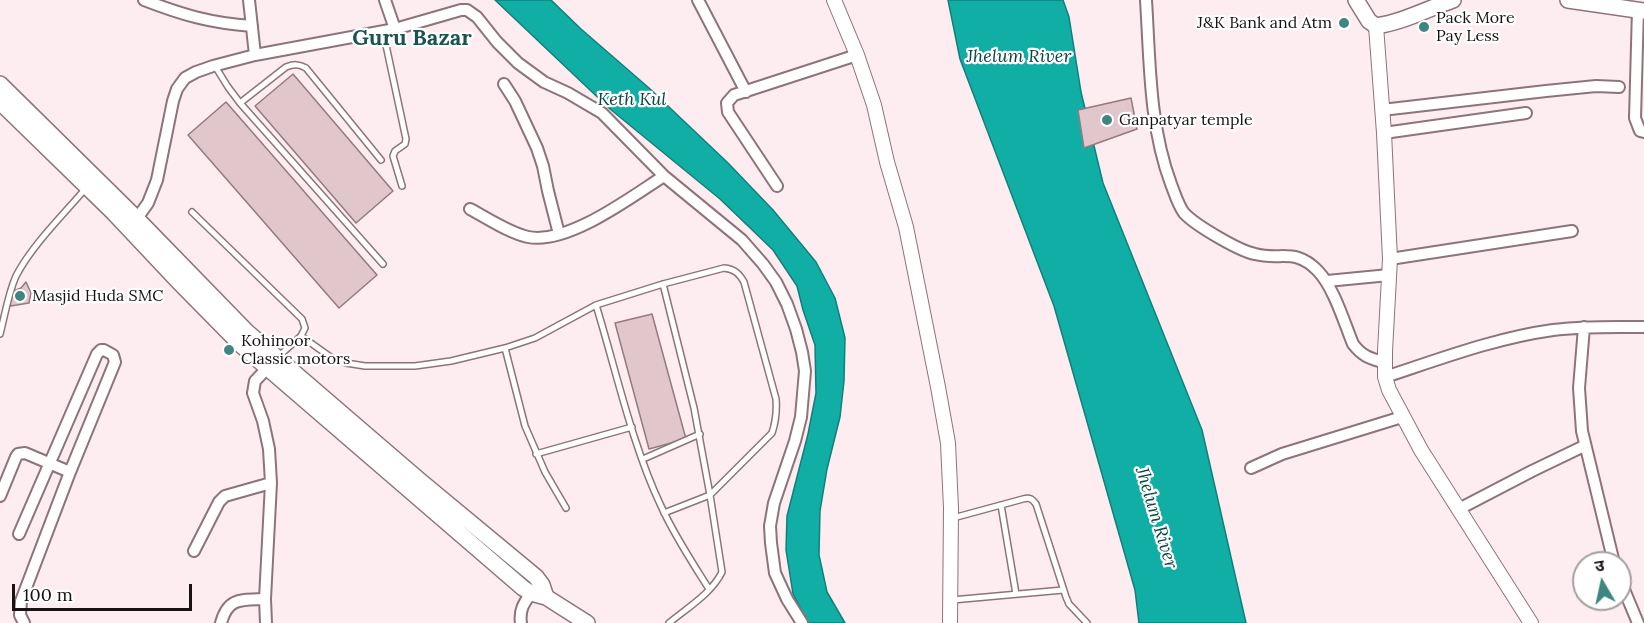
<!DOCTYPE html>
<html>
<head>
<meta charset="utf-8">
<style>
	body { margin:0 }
	#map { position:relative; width:1644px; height:623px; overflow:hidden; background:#feedf0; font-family:Lora,"Noto Sans Devanagari",serif }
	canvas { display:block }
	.north { position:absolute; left:1572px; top:551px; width:60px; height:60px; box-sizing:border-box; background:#fff; border:2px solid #a39fa0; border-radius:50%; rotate:351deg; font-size:16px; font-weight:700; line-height:24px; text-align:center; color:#181012 }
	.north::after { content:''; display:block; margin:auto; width:21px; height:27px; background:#3f8681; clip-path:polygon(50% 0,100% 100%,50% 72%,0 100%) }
	.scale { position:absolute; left:12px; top:584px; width:180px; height:27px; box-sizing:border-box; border:3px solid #181012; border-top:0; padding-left:8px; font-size:18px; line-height:21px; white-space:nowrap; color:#181012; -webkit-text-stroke:4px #fff; paint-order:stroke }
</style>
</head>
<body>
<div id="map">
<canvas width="1644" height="623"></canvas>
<div class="north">उ</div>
<div class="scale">100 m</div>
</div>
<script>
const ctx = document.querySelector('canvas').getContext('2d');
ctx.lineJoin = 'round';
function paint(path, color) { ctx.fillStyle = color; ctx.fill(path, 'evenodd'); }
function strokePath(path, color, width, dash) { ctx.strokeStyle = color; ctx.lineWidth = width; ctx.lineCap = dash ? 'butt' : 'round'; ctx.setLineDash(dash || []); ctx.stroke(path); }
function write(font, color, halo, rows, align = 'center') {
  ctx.font = font + ' Lora,serif'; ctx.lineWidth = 4.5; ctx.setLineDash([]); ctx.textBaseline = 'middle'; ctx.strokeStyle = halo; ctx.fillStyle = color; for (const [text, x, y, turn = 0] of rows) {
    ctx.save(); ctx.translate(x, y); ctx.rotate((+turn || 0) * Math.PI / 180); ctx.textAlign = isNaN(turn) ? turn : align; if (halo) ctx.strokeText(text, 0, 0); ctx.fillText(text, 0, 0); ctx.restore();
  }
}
const water = new Path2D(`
	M495,0h56l30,29 68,59 79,75 45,47 43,52 19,36 10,40 -1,43 -4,36 -13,52 -7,42 -1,44 8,37 18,31h-37l-15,-29 -7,-44 1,-34 21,-82 8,-41 -1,-48 -12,-35 -6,-24 -24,-36 -53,-51 -110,-90z
	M948,0h115l6,17 12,75 22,91 99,247 44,193h-107l-4,-33 -81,-284 -94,-247z`);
const building = new Path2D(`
	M293,74l100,117 -37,32 -101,-117z
	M1131,98l6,31 -53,19 -6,-38z
	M226,102l151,173 -38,33 -151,-173z
	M26,282l5,11 -2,10 -18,3 -2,-7 2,-7 10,-4z
	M652,314l34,125 -37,10 -34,-126z`);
const service = new Path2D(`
	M383,31l23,108 -1,5 -10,7 -2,5 9,30
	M215,66l13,21 12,16 143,161
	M240,103l46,-36c8,-3 13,-3 20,1l75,92
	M192,212l110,107 3,9 -4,8 -22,20
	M663,284l31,124 16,87 -46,18
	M596,305c20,65 36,140 65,201 13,29 31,56 48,83
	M0,334c5,-19 8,-40 16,-58 16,-31 48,-62 70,-88
	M301,336l31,22 14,5 19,3h50l36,-5 54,-13 30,-10 61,-33 67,-21 61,-16c10,1 15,5 20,14l32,117c1,13 0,22 -4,34l-62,62 12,77c-10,21 -35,36 -53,51
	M505,348l20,78 20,46 21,36
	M536,454l96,-27
	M643,459l57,-25
	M1001,505l15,89
	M953,518l70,-19c7,-2 9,0 13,5l30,93 3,7 18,19
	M952,600l111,-10`);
const minor = new Path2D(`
	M144,0c39,15 66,23 108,26
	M249,0l6,55
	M385,0l10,29
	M698,0l48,92
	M1146,0c4,62 3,125 25,184 4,10 7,21 13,29 11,12 55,38 71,41 26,7 40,-7 63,17 16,17 26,51 35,73 10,13 17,14 32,19
	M1638,9l-3,109 5,13 4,1
	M504,84l11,17 22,47 6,18 5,25 11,43
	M1382,110l164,-19 50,-5 23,1
	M1384,133l142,-20
	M777,186l-49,-74 -1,-9 7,-8 123,-40
	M470,209c17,9 39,24 58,28 40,8 103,-40 136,-61
	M133,224l15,-21 9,-23 16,-79 4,-12 8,-11 11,-6 17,-6 42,-11 140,-26 66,-19h6l10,7 20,25 21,21 26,19 24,11 34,20 62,63 78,64 21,24 13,18 11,22 9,25 6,23 3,19 -4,46 -6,24 -21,62 -4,23 1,17 4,30 12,26 15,24
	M1390,259l182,-28
	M1327,281l62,-6
	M1584,327l-5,61 3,43 32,132
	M1385,377c55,-18 110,-39 168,-47 30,-4 60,-3 91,-3
	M1251,468l31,-14 120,-37
	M0,496l16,-39 2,-3 7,-1 45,19
	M1459,509l73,-38 52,-25
	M19,534l78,-180 4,-4h3l9,5 2,7 -45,110 -49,129 -1,14 4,8
	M194,551l25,-49 6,-6 46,-13
	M1620,580l18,43
	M221,623c7,-26 20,-23 44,-24
	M266,623l-1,-24 6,-116 -2,-34 -6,-28 -10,-28 2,-12 17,-18
	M521,623c-2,-13 3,-20 10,-30`);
const tertiary = new Path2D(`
	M834,0l23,55 17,50 13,57 19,65 32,160 10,56 3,65 -1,115
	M1376,26l8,107 6,126 -5,92v26l4,13 32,60 110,173`);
const secondary = new Path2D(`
	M1356,0l13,21 7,5c27,-4 51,-17 77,-26
	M1568,0l76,11
	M0,84l137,135 110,113 172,148 117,97 6,8 4,12
	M0,102l114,111 65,69 62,63 282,243 8,5 15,4 41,26`);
const markers = [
	[1344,23,6,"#3f8681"],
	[1424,27,6,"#3f8681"],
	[1107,120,6,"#3f8681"],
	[20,296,6,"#3f8681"],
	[229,350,6,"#3f8681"]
];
const poiNames = [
	["Pack More",1436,18],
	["Pay Less",1436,36],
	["J&K Bank and Atm",1332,23,"right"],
	["Ganpatyar temple",1119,120],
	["Masjid Huda SMC",32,296],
	["Kohinoor",241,341],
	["Classic motors",241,359]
];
const waterNames = [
	["Jhelum River",1019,57],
	["Keth Kul",632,100],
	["Jhelum River",1156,518,73]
];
const districtNames = [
	["Guru Bazar",412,39]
];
paint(water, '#11aea6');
strokePath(water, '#137f7a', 1.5);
paint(building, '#e1c6cc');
strokePath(building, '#937a80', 1.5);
strokePath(service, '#8d747a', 8);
strokePath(minor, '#8d747a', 14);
strokePath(tertiary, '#8d747a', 16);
strokePath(secondary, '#8d747a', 18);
strokePath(service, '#fff', 5);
strokePath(minor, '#fff', 10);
strokePath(tertiary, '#fff', 14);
strokePath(secondary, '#fff', 15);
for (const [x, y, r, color] of markers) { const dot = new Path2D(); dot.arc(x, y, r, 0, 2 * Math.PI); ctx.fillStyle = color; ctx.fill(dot); strokePath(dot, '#fff', 2); }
write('16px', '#181012', '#fff', poiNames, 'left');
write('italic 18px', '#0a4743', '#fff', waterNames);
write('bold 22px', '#195450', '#fff', districtNames);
</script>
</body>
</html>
